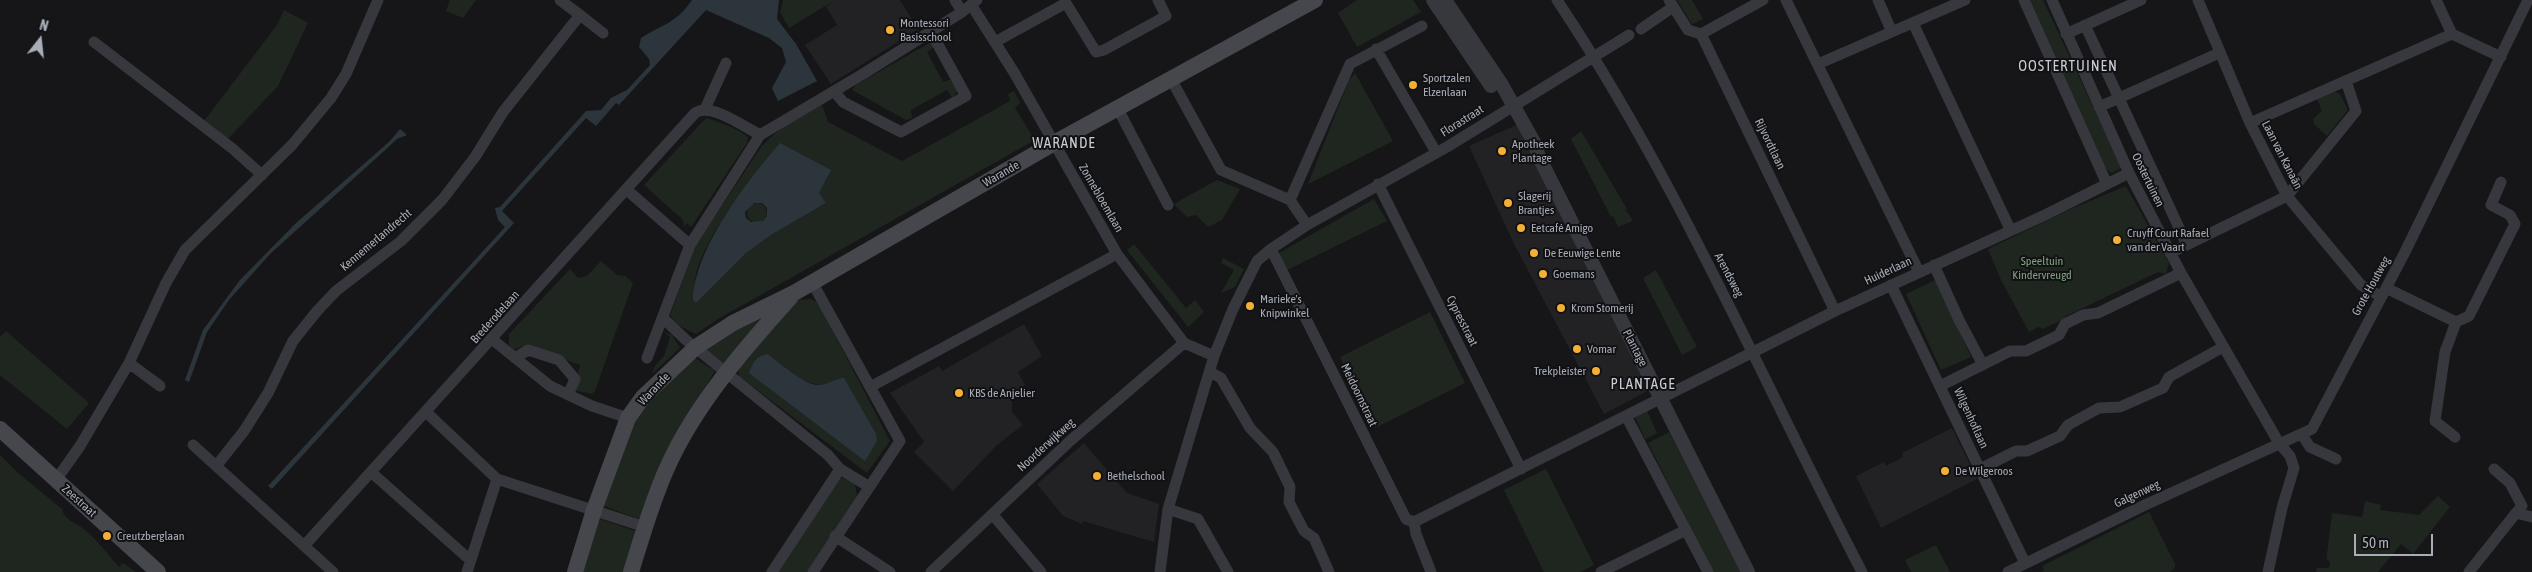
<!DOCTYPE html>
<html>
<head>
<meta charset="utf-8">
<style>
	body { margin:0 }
	#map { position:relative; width:2532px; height:572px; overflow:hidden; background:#161618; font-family:"Asap Condensed",sans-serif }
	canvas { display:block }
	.north { position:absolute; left:15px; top:15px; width:50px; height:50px; -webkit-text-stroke:4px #111113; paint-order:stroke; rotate:16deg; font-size:14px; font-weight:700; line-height:20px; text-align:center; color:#a8adb8 }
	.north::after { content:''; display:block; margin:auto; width:18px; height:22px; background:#a8adb8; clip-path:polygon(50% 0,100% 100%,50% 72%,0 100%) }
	.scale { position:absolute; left:2354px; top:534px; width:79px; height:22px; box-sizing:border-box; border:2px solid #a8adb8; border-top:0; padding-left:6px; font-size:15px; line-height:18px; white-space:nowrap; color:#a8adb8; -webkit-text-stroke:4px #111113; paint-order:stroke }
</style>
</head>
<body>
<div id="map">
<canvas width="2532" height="572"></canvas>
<div class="north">N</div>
<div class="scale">50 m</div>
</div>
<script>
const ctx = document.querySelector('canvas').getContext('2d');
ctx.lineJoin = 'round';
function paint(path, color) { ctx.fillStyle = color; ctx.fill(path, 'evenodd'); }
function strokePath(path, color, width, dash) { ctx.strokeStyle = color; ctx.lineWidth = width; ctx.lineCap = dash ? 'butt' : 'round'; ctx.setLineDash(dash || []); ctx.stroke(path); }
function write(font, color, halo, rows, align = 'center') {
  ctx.font = font + ' "Asap Condensed",sans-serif'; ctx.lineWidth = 4; ctx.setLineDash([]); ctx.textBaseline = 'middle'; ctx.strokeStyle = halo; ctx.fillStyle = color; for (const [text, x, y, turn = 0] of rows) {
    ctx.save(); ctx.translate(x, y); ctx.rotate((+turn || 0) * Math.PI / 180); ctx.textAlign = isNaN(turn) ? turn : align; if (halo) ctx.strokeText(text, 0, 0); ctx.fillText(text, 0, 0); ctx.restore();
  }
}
const built = new Path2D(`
	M835,0h65l18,29 -87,55 -26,-39 32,-20 -11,-19z
	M1523,122l132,265 -51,27 -91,-172 -44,-96z
	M1024,324l18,32 -24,16 7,13 -13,9v18l11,13 -26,20 -44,46 -39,-39 10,-10 -34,-49 49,-27 3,5z
	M1952,428l25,51 -96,49 -25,-52 28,-14 2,4 17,-9 -1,-4z
	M1084,443l43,50 32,11 -5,38 -71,-21 -1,3 -19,-8 -26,-32z`);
const green = new Path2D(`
	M450,0h26l-13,18 -17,-7z
	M783,0h52l-46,28 -9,-16z
	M1357,0h56l8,12 -64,35 -19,-34z
	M1677,0h15l11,19 -11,5z
	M2030,0h13l79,168 -10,5 -6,-4z
	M284,10l24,13 -30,63 -50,53 -24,-18 73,-96z
	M931,42l3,5 -7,5 16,30 9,-3 6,12 -6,7 -5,-8 -36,20 1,8 -6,2 -54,-30 4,-5z
	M1355,73l38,68 -85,43 41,-104z
	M1014,91l6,12 -5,5 20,32 -317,179 -22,15 -18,-9 -8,-10 25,-69 66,-99c16,-18 39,-32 61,-42l6,17 74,39 108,-60 -2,-7zM780,144l46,59 -55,32 -26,19 -49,49c0,-7 -2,-16 -1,-23 6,-39 58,-107 85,-136z
	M2334,92l5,1 8,14v4l-20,25 -13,-12 -1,-5 9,-8 -5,-12z
	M706,118c15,5 29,9 42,19l-1,6 -56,84 -4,-4 -3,4 -1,-7 -39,-35z
	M1581,131l46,78 -11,6 10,-5 7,11 -15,6 -5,-11 -2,1 -40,-78z
	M1217,180l23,9 -18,31 -14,7 -12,-12 -9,2 -13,-13z
	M2126,186l43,77 -3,11 -8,-2 -94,45h3l-24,12 -4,-2 -10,5 -28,-52 -13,-31 81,-39z
	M1374,199l13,22 -100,49 -8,-17z
	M747 213a10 10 0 1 1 20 0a10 10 0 1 1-20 0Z
	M1134,244l52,64 9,-8 9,12 -16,15 -61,-77z
	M1223,258l21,11 -9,18 -14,6 13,-23 -13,-7z
	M601,261l16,14 8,1 8,7 -38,108 -3,3 -18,-4 6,-25 -54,-20 -13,5 -4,-5v-11l61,-65 8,9 9,-2z
	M1656,270l41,77 -15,8 -39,-77z
	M1935,280l36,77 -30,13 -35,-76z
	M811,299l7,4 72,138 -23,32 -127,-96 -3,-9 61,-68zM768,354c20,15 46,44 71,24l25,82z
	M1430,312l35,71 -90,45 -35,-71z
	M768,315l-46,50 -19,-16 42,-29z
	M6,331l83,72 -22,26 -67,-54v-38z
	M663,332l9,3 8,13 -28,26 3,-8 9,-10 6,-19z
	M693,357l22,14 -12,20 -61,129 -41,-15 28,-83z
	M1647,411l10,22 -12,6 -10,-22z
	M1669,432l71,140h-27l-65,-129z
	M0,455l17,17 45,37c2,11 14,14 22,20 13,11 24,25 35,38l4,-4 13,9h-136z
	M1546,469l48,96 -14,7h-36l-40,-82z
	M842,478l13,6 2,12 -50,76h-31l60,-92z
	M2438,496l12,11 -37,47 -12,-10 -23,28h-62l1,-4h12l1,-6 -3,-2v-6l5,-41 30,4 3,-16 16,4 -1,5 39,5z
	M2149,512l26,52v4l-5,4h-129l3,-2 -2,-4z
	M597,518l41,14 -14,40h-44z
	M1936,545l14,27h-39l-6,-12z`);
const water = new Path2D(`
	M692,0h87l-2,19 19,25 21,37 -39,20 -6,-13 14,-26 -4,-14 -13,-10 -63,-28 -87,95 -3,-2 -20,23 -10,-8 -84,93 12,12 -242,266 -4,-3 237,-259 -7,-7 -3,-12 5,-1 86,-96 15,-1 10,-12 16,-8 23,-25 -1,-6 -10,-12 2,-9c24,-15 34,-14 51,-38z
	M400,129l7,6 -10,4 -14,13 -113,102 -41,46 -22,32 -18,50 -4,-2 18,-50 37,-50 56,-57 93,-81z
	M780,143l51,27 -12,23 7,10 -55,32 -26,19 -49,49 -3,-3c2,-52 53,-118 87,-157zM754,203h8l5,5v8l-4,5 -12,1 -5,-4 -1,-6z
	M768,354c12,9 36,31 50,31 10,0 18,-7 26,-7l32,56 1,7 -12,20 -116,-88c4,-11 7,-17 19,-19z`);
const minor = new Path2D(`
	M955,0l7,12
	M1557,0c120,180 205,380 305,572
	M1669,0l19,30 13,4 134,277
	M1786,0l133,272
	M1878,0l13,30
	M2024,0l83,184
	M2052,0l77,173 52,100 98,170 11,13 4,12 -12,40 -14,64
	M2198,0l52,123 37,73 74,89 19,11
	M2436,0l16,34
	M972,6l43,68 102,180 67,89 30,13
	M580,15l23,18
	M1913,23l97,206
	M2085,25l102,220
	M1641,29l32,-22
	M1701,34l62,-34
	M2066,34l75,-34
	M94,42l139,107 29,26
	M995,42l71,-39 30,49 8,-2 62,-34 -8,-16
	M1376,49l60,103
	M1818,64l147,-64
	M1171,79l50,91 69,30
	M834,91l9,11 58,30 65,-36 -35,-64
	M2099,107l120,-54
	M705,109l21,-46
	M1118,109l50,96
	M2250,123l202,-89 49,23
	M1378,184l143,285
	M627,190l63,55
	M1290,200l60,-136 72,-38
	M1290,200l17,25
	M1271,249l135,270 8,3
	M2170,253l117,-57 69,-85 -10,-30
	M1934,265l25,55 24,45
	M812,282l88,159 -87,131
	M1891,285l134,278
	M2386,288l70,34
	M663,318l23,22 142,115 12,14 28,17
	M493,340l57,46 42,20 36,12
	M515,358l13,-8 31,10 16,19 -7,16
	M647,358l43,-113 70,-110 103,-61 99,-62 15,-12
	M129,363l31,23
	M1210,372l11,6 29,50 23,24 17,35 -1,15 15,29 10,7 15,34
	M1940,386l70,-35h16l33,-16 6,-11 18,-9 15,-2 83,-40
	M870,387l247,-133
	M426,412l71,67 148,48
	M1626,416l82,156
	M2302,435l8,12 26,12
	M2455,437l-20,-16 10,-69 11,-30 13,-6 46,-92 -5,-9 -19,-10 10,-23
	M193,445l140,127
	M217,465l27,-34 24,-38 25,-52 24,-30 19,-20 65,-50 41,-41 33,-43 28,-45 77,-97 -20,-15
	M1980,469l36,-18h11l33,-15 8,-11 31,-17 21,-1 43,-19 6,-11 54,-30
	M2494,469l16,14 12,23 -6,7
	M371,472l99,88
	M56,480l24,-34 49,-83 37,-80 19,-33 107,-105 39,-47 15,-24 32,-74
	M1168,509l30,10 30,53
	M993,515l48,57
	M1414,522l421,-211 210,-96 84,-42
	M1414,522l2,12 15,38
	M835,536l55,36
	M304,546l391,-433c15,-11 50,14 65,22
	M467,572l30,-93
	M772,572l68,-103
	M931,572l139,-131 114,-98
	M1160,572l8,-63 46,-153 19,-47 24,-48 14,-12 36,-24 140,-78 182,-112
	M1601,572l85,-42
	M2008,572l137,-67 167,-76 92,-175 124,-254
	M2469,572l47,-59 16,4`);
const tertiary = new Path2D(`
	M1433,0l58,86
	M1445,0l57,85 33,59 4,13 209,415`);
const secondary = new Path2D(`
	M0,429l158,143
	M575,572l19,-62 34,-92 15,-21 53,-50 37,-24 61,-30 260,-150 261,-143
	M631,572c11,-35 21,-71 36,-104 28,-63 77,-119 123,-170`);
const markers = [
	[890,30,5,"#f2b134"],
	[1413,85,5,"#f2b134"],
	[1502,151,5,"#f2b134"],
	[1508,203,5,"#f2b134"],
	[1521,228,5,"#f2b134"],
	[2117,240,5,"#f2b134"],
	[1534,253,5,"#f2b134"],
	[1543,274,5,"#f2b134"],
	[1250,306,5,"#f2b134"],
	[1561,308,5,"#f2b134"],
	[1577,349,5,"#f2b134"],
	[1596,371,5,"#f2b134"],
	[959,393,5,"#f2b134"],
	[1945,471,5,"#f2b134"],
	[1097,476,5,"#f2b134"],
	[107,536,5,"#f2b134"]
];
const poiNames = [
	["Montessori",900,23],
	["Basisschool",900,37],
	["Sportzalen",1423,78],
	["Elzenlaan",1423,92],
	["Apotheek",1512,144],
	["Plantage",1512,158],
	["Slagerij",1518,196],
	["Brantjes",1518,210],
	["Eetcafé Amigo",1531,228],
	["Cruyff Court Rafael",2127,233],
	["van der Vaart",2127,247],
	["De Eeuwige Lente",1544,253],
	["Goemans",1553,274],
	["Marieke's",1260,299],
	["Knipwinkel",1260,313],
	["Krom Stomerij",1571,308],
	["Vomar",1587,349],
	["Trekpleister",1586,371,"right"],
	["KBS de Anjelier",969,393],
	["De Wilgeroos",1955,471],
	["Bethelschool",1107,476],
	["Creutzberglaan",117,536]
];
const streetNames = [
	["Florastraat",1462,121,-32],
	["Rijvordtlaan",1770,144,64],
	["Laan van Kanaän",2282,155,63],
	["Warande",1001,174,-30],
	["Oostertuinen",2148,180,64],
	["Zonnebloemlaan",1101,198,60],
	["Kennemerlandrecht",376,240,-40],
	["Huiderlaan",1888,271,-25],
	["Arendsweg",1729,275,62],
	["Grote Houtweg",2371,286,-61],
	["Brederodelaan",495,317,-48],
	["Cypresstraat",1462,321,63],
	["Plantage",1635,348,63],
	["Warande",654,389,-46],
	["Meidoornstraat",1359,395,64],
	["Wilgenhoflaan",1971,418,65],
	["Noorderwijkweg",1046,445,-42],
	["Galgenweg",2137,494,-25],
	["Zeestraat",79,501,42]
];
const parkNames = [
	["Speeltuin",2042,261],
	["Kindervreugd",2042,275]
];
const quarterNames = [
	["OOSTERTUINEN",2068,66],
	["WARANDE",1064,143],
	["PLANTAGE",1643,384]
];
paint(built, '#222225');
paint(green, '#1e261f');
paint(water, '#2c353c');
strokePath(minor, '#37383d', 11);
strokePath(tertiary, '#37383d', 14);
strokePath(secondary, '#45474d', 16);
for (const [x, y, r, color] of markers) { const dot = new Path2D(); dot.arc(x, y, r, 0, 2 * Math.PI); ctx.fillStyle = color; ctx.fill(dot); strokePath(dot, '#111113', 2); }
write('12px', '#a8adb8', '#111113', poiNames, 'left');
write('12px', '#a8adb8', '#111113', streetNames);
write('12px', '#7fa381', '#111113', parkNames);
ctx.letterSpacing = '1px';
write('15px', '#c9ccd4', '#111113', quarterNames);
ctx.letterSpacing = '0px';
</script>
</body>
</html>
